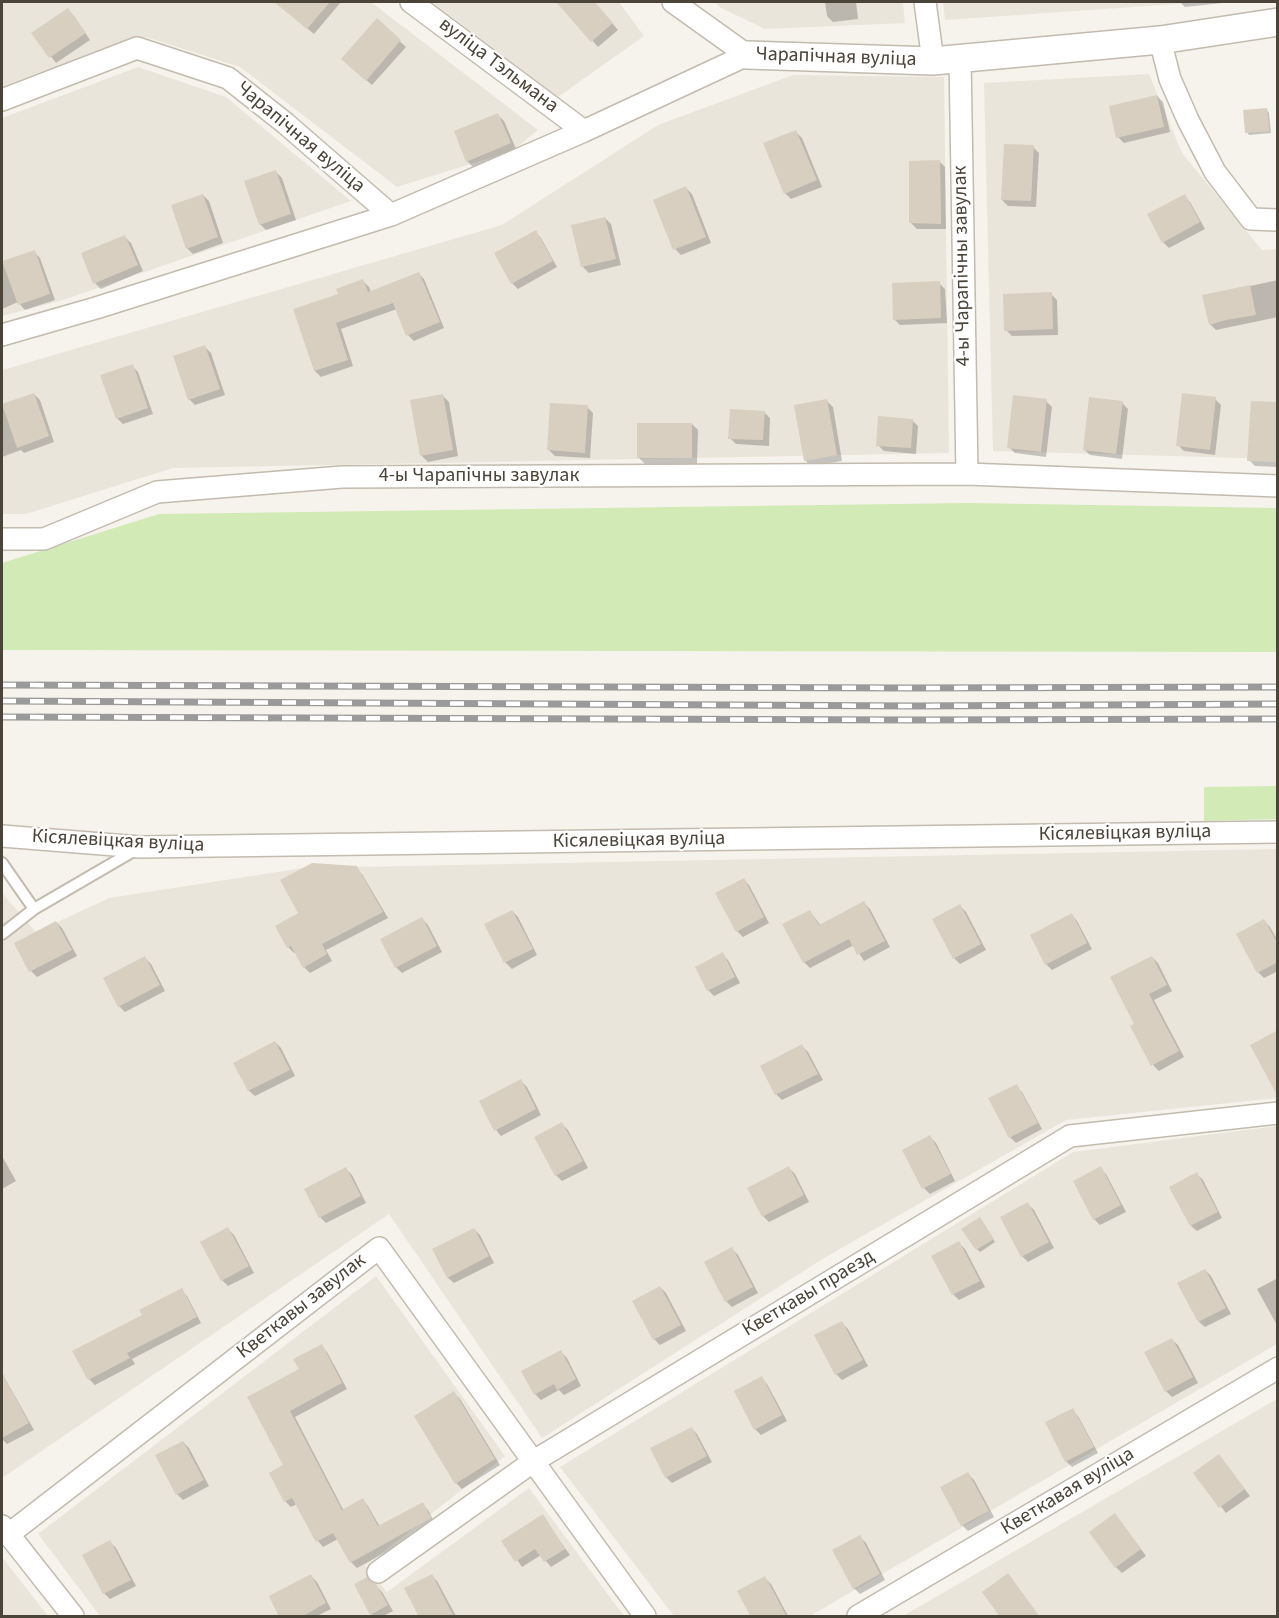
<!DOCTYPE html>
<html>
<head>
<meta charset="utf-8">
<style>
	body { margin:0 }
	#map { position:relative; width:1279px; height:1618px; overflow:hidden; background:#f6f3ec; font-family:"Source Sans 3",sans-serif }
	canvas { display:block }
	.frame { position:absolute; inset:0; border:3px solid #4b4439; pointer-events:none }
</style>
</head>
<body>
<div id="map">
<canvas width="1279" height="1618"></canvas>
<div class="frame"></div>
</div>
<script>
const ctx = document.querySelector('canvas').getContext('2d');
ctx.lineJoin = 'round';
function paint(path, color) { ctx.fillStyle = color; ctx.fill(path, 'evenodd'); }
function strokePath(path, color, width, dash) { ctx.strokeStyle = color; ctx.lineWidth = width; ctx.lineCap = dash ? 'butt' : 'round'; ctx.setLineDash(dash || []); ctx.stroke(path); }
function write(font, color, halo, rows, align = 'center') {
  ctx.font = font + ' "Source Sans 3",sans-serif'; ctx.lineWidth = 4.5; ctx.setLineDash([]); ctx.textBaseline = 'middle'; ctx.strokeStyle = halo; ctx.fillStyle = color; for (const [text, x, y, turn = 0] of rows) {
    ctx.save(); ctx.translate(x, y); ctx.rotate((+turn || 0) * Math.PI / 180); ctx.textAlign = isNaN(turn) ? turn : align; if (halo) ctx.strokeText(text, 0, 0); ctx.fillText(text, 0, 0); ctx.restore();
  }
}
const residential = new Path2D(`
	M2,2h369l167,128 -26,21 -115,36 -157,-120 -94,-30 -144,52z
	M432,2h187l25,34 -86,61z
	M715,2h188l2,21 -140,6 -44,-21z
	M943,2h263l-261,18z
	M138,67l88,30 125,104 -288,99 -61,16v-198z
	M1149,74l33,79 80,97 15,-1v210l-284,-8 -9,-368z
	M793,75l151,2 5,376 -776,15 -147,46h-24v-144l500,-145 156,-100z
	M1277,849v249l-211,22 -242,138 -282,180 -153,-224 -387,264v-585l34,39 73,-34 194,-30z
	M1277,1126v218l-467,272h-136l-114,-149 513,-315z
	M376,1276l129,180 -140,110 22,26 142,-104 95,128h-524l-62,-82z
	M1277,1399v217h-374z
	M2,1557l46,59h-46z`);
const green = new Path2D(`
	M968,503l309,5v144l-1275,-2v-87l157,-49z
	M1277,786v33l-73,2v-34z`);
const shadow = new Path2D(`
	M295,2h46l-27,32 -27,-23z
	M558,2h36l24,28 -20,17z
	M825,2h31l2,17 -25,3 -6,-6z
	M1180,2h52l-47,5z
	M74,16l16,24 -34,23 -22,-29z
	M377,20l29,27 -34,38 -23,-20z
	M1157,96l6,6 7,30 -46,11 -6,-6z
	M1267,110l2,3 2,20 -22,2 -2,-3z
	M498,115l6,6 12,28 -43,18 -6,-6z
	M796,132l6,6 20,49 -31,12 -6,-6z
	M1033,147l6,6 -3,54 -28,-1 -6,-6z
	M939,161l6,6 1,62h-29l-6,-6z
	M276,172l6,6 14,42 -30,10 -6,-6z
	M686,188l6,6 19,49 -30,12 -6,-6 -20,-49z
	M203,195l6,6 14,42 -30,11 -6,-6z
	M1184,196l6,6 15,27 -36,19 -6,-6z
	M605,218l6,6 10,41 -32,8 -6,-6z
	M535,232l6,6 16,29 -39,22 -6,-6z
	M125,237l6,6 12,28 -42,18 -6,-6z
	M34,252l6,6 15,42 -30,10 -7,-8 -16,7v-46z
	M418,273l6,6 20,49 -30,13 -6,-6 -11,-26 -56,20 12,37 -32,11 -6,-6 -20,-61 45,-15 23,-14 6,6 2,5z
	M1278,280v37l-62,13 -6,-6 -6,-28z
	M939,283l6,6 2,34 -47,2 -6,-6z
	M1051,294l6,6 1,35 -46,1 -6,-6z
	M205,347l6,6 14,42 -30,10 -6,-6z
	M132,366l6,6 15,42 -30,10 -6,-6z
	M34,394l6,6 14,42 -30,11 -3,-3 -19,7v-52z
	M443,396l6,6 9,54 -30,6 -6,-6z
	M1215,399l6,6 -6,50 -31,-4 -6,-6z
	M827,401l6,6 9,54 -31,5 -6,-6z
	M1046,401l6,6 -6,50 -31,-4 -6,-6z
	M1122,403l6,6 -6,50 -32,-4 -6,-6z
	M1278,404v63l-23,-1 -6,-6z
	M587,407l6,6 -3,45 -35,-2 -6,-6z
	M764,412l6,6 -1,28 -33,-2 -6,-6z
	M912,420l6,6 -2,28 -32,-3 -6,-6z
	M692,424l6,6 -1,34h-52l-6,-6z
	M356,868l6,6 26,44 -62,32 6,11 -22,12 -6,-6 -8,-15 -2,1 -6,-6 12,-33z
	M743,879l6,6 20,38 -26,14 -6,-6z
	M864,903l6,6 20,38 -26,14 -10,-16 -44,23 -6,-6 -20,-37 26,-14 11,15z
	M960,906l6,6 20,38 -26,14 -6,-6z
	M512,911l6,6 19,38 -25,14 -6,-6 -20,-38z
	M1072,915l5,6 15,28 -40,21 -6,-6z
	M422,919l6,6 14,27 -40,21 -6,-6 -14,-27z
	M1264,921l6,6 8,14v30l-14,7 -6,-6z
	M56,922l6,6 15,28 -40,21 -6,-6z
	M722,954l6,6 12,23 -26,13 -6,-6z
	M1152,957l6,6 14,28 -18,9 30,57 -25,14 -6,-6 -17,-40z
	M145,958l6,6 14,27 -40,21 -6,-6z
	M275,1042l6,6 14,28 -40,20 -6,-5 -14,-28z
	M802,1046l6,6 15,28 -41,20 -6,-6 -14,-27z
	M521,1081l6,6 14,28 -40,21 -5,-6z
	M1016,1086l6,6 20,37 -26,14 -6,-6z
	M562,1124l6,6 20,38 -26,13 -6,-6z
	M930,1137l6,6 19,38 -25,13 -6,-6z
	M2,1156l14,25 -14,8z
	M789,1168l6,6 14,28 -40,20 -6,-6z
	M1100,1168l6,6 20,38 -26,13 -6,-6z
	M346,1169l6,6 14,28 -40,20 -6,-6 -14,-27z
	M1197,1174l6,6 19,38 -25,13 -6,-5z
	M1028,1204l6,6 20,38 -26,14 -6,-6z
	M982,1222l13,20 -15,10 -3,-3z
	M228,1229l6,6 20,38 -26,13 -6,-6z
	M474,1229l6,6 14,28 -40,20 -6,-5 -14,-28z
	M959,1243l6,6 20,38 -26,13 -6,-6z
	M732,1249l6,6 20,38 -26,14 -6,-6z
	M1205,1270l6,6 20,38 -26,13 -6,-5 -20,-38z
	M1278,1278v49l-21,-38z
	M660,1287l6,6 20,38 -26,14 -6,-6z
	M181,1290l6,6 14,27 -69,36 3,5 -40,21 -6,-6 55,-63z
	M842,1323l6,6 20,37 -26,14 -6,-6z
	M1172,1340l6,5 20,38 -26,14 -6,-6z
	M321,1346l6,6 20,37 -52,28 49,94 19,-11 5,6 12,21 42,-23 6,6 8,15 -79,43 -6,-6 -13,-23 -15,8 -5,-6 -21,-37 -6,3 -6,-6v-35l-36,-69 52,-27z
	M561,1352l6,6 14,28 -17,9 -5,-5 -18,10 -6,-6z
	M2,1373l32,57 -27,14 -5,-5z
	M761,1378l6,6 20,37 -26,14 -6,-6z
	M454,1393l6,6 40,66 -38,24 -6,-6z
	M1072,1410l6,6 20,37 -26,14 -6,-6z
	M691,1428l6,6 15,28 -40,21 -6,-6z
	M183,1442l6,6 20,38 -26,14 -6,-6z
	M1224,1462l26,34 -24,17 -31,-40z
	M968,1474l6,6 20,37 -26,14 -6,-6z
	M542,1516l28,39 -19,12 -10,-12 -19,12 -18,-26z
	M1120,1521l26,35 -24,17 -6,-6z
	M860,1537l6,6 19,37 -25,14 -6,-6z
	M110,1542l6,6 20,38 -26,13 -6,-6z
	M431,1575l6,6 19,35h-36z
	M311,1576l6,6 14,27 -14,7h-36z
	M765,1578l6,6 17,32h-36z
	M376,1586l6,6 11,19 -10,5h-9l-3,-2z`);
const building = new Path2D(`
	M274,2h56l-23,27z
	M556,2h39l18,21 -22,19z
	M68,8l18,25 -37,25 -18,-25z
	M377,18l24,22 -35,41 -25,-22z
	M1157,95l7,32 -48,11 -7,-32z
	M1267,108l2,23 -24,2 -2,-23z
	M498,113l13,30 -45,19 -12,-31z
	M796,130l21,50 -33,14 -21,-51z
	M1004,144l30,1 -3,56 -30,-1z
	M940,160l1,64 -32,-1v-62z
	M276,170l15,44 -32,11 -15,-44z
	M686,186l20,51 -33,13 -20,-50z
	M203,194l15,43 -32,12 -15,-44z
	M1185,194l15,28 -38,21 -15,-29z
	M605,217l11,42 -35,8 -10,-42z
	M536,230l17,31 -42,23 -17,-31z
	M125,235l13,30 -45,19 -12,-31z
	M35,250l15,44 -32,11 -16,-44z
	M419,272l21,50 -34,14 -13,-33 -57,20 12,37 -34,11 -21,-62 45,-15 -2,-5 27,-10 5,13z
	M940,281l1,37 -48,2 -1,-37z
	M1250,285l6,30 -30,5 -17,5 -7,-30z
	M1052,292l1,37 -49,2 -1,-37z
	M205,345l15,44 -32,11 -15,-44z
	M133,364l15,44 -32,11 -16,-44z
	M34,393l15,43 -32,12 -15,-44z
	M1182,393l34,4 -6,53 -34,-4z
	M443,394l10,56 -33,6 -10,-56z
	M1013,395l34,4 -6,53 -34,-4z
	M1089,397l34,4 -7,53 -33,-4z
	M827,399l10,56 -33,6 -10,-56z
	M1251,401l27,1v60l-31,-1z
	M550,403l38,2 -3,48 -38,-3z
	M730,409l35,2 -2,29 -35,-1z
	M878,416l35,3 -2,29 -35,-2z
	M637,423h55v35h-55z
	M312,863l45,3 26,46 -61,32 5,10 -24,14 -12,-22 -4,2 -12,-22 23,-13 -18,-33z
	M744,878l20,39 -28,15 -21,-39z
	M864,901l21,40 -28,14 -8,-16 -46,24 -21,-39 28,-14 9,15z
	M960,904l21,40 -28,15 -21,-40z
	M512,910l21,39 -29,14 -20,-39z
	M1072,913l15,30 -42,22 -15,-30z
	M422,917l15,29 -42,22 -15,-29z
	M1264,919l14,25v18l-21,11 -21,-39z
	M56,921l16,29 -43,22 -15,-29z
	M723,952l12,25 -28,14 -12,-24z
	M145,956l15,29 -42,22 -15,-29z
	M1152,956l15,29 -18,9 30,57 -28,15 -21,-40 4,-2 -24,-47z
	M1278,1030v67l-28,-52z
	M275,1041l15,29 -42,21 -15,-28z
	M802,1044l16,30 -43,21 -15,-29z
	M521,1079l15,30 -42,22 -15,-30z
	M1017,1084l21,39 -29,15 -21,-40z
	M562,1122l21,39 -28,15 -21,-39z
	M930,1135l21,39 -29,15 -20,-39z
	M789,1166l15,29 -42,22 -15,-29z
	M1101,1166l20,39 -28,15 -20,-39z
	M346,1167l15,29 -42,22 -15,-29z
	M1197,1172l21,40 -28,14 -21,-39z
	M1028,1202l21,40 -28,15 -21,-40z
	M980,1217l14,22 -18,11 -15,-21z
	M228,1227l21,39 -28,15 -21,-39z
	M474,1228l15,28 -42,22 -15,-29z
	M959,1241l21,40 -28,14 -21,-39z
	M732,1247l21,40 -28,15 -21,-40z
	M1205,1269l21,39 -28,14 -21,-39z
	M660,1286l21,39 -28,15 -21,-39z
	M182,1288l15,29 -70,36 3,5 -42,22 -16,-29 70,-36 -3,-5z
	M842,1321l21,39 -28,15 -21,-40z
	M1172,1338l21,39 -28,15 -21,-40z
	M322,1344l20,39 -52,28 52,99 21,-12 15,28 45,-24 8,16 -81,45 -17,-30 -17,9 -24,-44 -8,4 -15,-29 14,-8 -36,-68 52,-28 -6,-10z
	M561,1350l15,29 -19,11 -3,-6 -20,11 -13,-24z
	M2,1373l27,50 -27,15z
	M762,1376l20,39 -28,15 -20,-39z
	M454,1391l41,68 -40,25 -41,-68z
	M1073,1408l21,39 -29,15 -20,-40z
	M692,1427l15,29 -42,22 -15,-30z
	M183,1441l21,39 -28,15 -21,-40z
	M1219,1454l26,35 -26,19 -26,-35z
	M968,1472l21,39 -28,15 -21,-39z
	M1115,1513l26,36 -26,19 -26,-36z
	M543,1514l22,35 -21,13 -9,-13 -20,13 -14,-21z
	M860,1535l20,39 -27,15 -21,-39z
	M110,1540l21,40 -28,14 -21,-39z
	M1008,1573l32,44h-40l-18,-25z
	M311,1574l15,29 -25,14h-22l-10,-21z
	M432,1574l22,43h-35l-15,-29z
	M765,1576l22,41h-36l-14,-26z
	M367,1577l5,6 4,1 12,21 -18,10 -16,-31z`);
const service = new Path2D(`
	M2,863l32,46
	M2,934l32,-25 103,-60`);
const minor = new Path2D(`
	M411,2l173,129
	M925,2l8,59
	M1160,40l10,39 18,41 27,52 36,47 27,1
	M960,58l7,416
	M2,100l135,-52 91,30 57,45 106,92
	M2,335l94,-27 295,-93 193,-84 163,-76 -74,-53
	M2,539h42l113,-47 185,-15 625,-3 311,12
	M2,836l138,11 1138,-15
	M2,1526l71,90
	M9,1534l370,-286 266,368
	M378,1572l156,-111 536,-325 208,-23
	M858,1616l420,-248`);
const tertiary = new Path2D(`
	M747,55l186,6 227,-21 118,-18`);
const rail = new Path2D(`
	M2,685l907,3 369,-1
	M2,701l911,5 365,-2
	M2,717l910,3 366,-1`);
const streetNames = [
	["Чарапічная вуліца",836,58,2],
	["вуліца Тэльмана",498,66,37],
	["Чарапічная вуліца",300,138,40],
	["4-ы Чарапічны завулак",963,266,-91],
	["4-ы Чарапічны завулак",479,477],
	["Кісялевіцкая вуліца",1125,834,-1],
	["Кісялевіцкая вуліца",639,841,-1],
	["Кісялевіцкая вуліца",118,842,3],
	["Кветкавы праезд",809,1294,-31],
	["Кветкавы завулак",302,1307,-38],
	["Кветкавая вуліца",1068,1492,-31]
];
paint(residential, '#eae5da');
paint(green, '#d2eab5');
paint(shadow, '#0003');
paint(building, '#d8cfc1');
strokePath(service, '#c2bbae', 14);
strokePath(minor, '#c2bbae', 24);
strokePath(tertiary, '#c2bbae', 30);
strokePath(service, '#fff', 10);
strokePath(minor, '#fff', 21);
strokePath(tertiary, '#fff', 27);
strokePath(rail, '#9a9a9a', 7);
strokePath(rail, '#fff', 4.5, [14]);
write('20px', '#4b4439', '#fff', streetNames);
</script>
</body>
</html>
